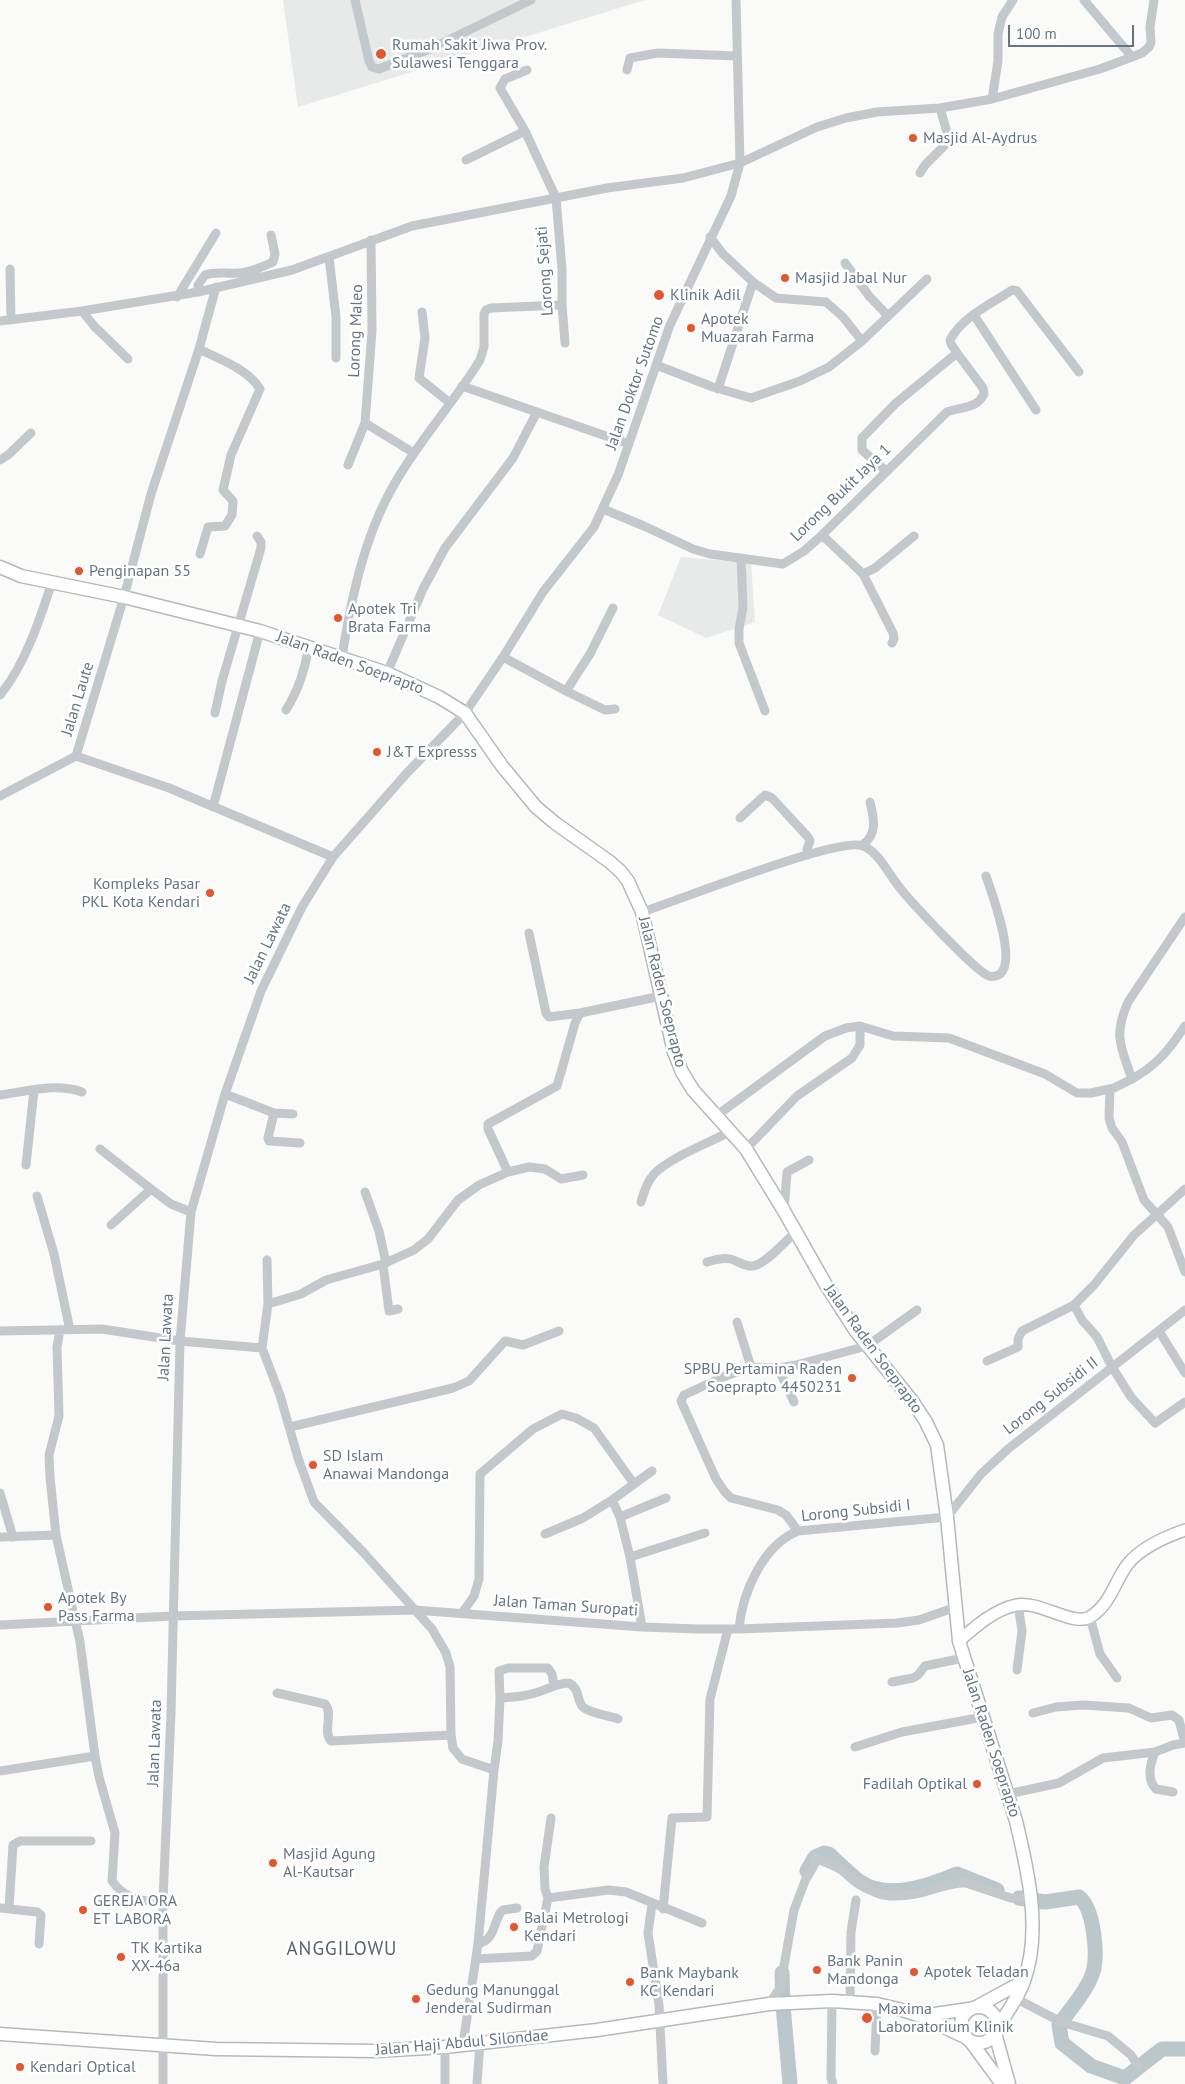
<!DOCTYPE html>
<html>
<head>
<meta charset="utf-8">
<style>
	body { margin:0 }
	#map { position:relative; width:1185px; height:2084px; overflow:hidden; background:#fafaf8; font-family:"PT Sans",sans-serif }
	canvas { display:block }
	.scale { position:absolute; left:1008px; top:25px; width:126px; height:22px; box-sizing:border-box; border:2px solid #657683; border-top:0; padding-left:6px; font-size:15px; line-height:18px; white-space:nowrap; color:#657683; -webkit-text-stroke:4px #fff; paint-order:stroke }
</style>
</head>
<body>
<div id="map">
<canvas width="1185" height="2084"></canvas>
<div class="scale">100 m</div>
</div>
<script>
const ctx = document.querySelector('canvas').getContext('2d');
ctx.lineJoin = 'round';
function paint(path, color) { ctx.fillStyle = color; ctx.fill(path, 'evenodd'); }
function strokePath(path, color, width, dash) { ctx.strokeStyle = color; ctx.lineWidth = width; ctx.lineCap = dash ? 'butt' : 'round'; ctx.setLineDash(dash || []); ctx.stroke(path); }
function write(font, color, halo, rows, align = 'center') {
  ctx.font = font + ' "PT Sans",sans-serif'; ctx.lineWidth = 5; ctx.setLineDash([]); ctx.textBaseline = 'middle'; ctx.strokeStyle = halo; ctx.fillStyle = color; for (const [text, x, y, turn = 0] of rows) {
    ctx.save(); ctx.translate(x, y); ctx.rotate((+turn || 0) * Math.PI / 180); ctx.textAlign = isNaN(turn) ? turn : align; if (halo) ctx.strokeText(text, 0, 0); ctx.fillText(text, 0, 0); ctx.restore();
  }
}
const built = new Path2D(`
	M283,0h362l-347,107z
	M681,557l70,6 4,59 -49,16 -48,-23z`);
const river = new Path2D(`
	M807,1871l8,-14 9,-4 5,1c10,9 19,19 30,27 28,20 70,5 98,-7l40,16
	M1019,1898l26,4 34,-5c15,11 19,58 14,75 -6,19 -23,37 -34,53l3,18 29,23 34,12 37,-29h23
	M782,1973l1,32 7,79`);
const minor = new Path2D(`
	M355,0l14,61 3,6 7,2 53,-21 99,-48
	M1084,0l48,57
	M527,70l-22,9 -5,9 25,43 31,67 6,71v36l3,38
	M627,70l3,-12 28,-5 79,3
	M992,99l6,-38v-27l4,-17 11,-17
	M466,160l59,-29
	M920,173l5,-8 22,-22 1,-7 -8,-28
	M710,237l13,17 30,28 -35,107
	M329,257l7,60v41
	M845,263l24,33 19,20
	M10,269l1,51
	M753,282l23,16 50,4 17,15 19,24
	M198,292v-7l7,-10c11,-4 21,-1 32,-2 12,0 25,-6 36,-11l2,-8 -4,-19
	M177,297l39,-64
	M82,311l12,15 34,33
	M422,312l3,26 -6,40 31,25
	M974,315l62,95
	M0,321l82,-10 116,-19 94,-22 120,-44 195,-38 76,-10 57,-15 77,-36 29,-9 31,-6 63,-4 52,-9 108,-30 32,-12 10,-4 7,-6 2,-5 -1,-15 4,-27
	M199,349c20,10 49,20 61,40l-29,66 -8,35 10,11 -1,14 -7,11 -17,1 -8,27
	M957,353l-6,-9 -1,-4c12,-23 41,-36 62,-50l5,1 62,81
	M656,365l57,22 38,11 49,-17 29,-14 33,-26 65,-62
	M462,386l167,58
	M365,423l49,30
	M0,460l8,-5 23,-22
	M348,465l17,-42 7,-92 -1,-91
	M603,509l41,17 49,23 17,5 73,10 21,-13 16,-14 127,-125c14,-6 29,-2 37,-18l-1,-6 -26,-35 -61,50 -34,35v12l24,21
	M822,535l41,39 12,-6 39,-32
	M741,558l2,49 -4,22v14l26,68
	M863,574l30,59 1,6 -2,4
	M342,657c10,-64 24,-129 59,-184 24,-39 55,-74 79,-113l4,-13v-33l2,-4 5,-2 71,-3
	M503,657l63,34 24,-37 23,-46
	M387,673l36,-84 22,-41 68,-90 24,-46
	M566,691l39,19 10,-1
	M0,695c25,-30 40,-76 52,-113
	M286,710c13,-21 18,-39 23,-63
	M215,713l7,-32 39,-133v-6l-4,-6
	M76,756l93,32 164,69
	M0,796l76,-40 48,-159 27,-103 48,-145 17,-62
	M213,807l47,-176
	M740,818l25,-23 7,3 36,39 2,4 -3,8 1,6
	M862,845c16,-10 12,-27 8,-43
	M642,912c35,-11 197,-76 221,-66 16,6 26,29 37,42 11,14 76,84 89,88 3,1 8,0 11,-2 17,-14 -8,-80 -14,-98
	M529,933l17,80 3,4 31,-4
	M1132,1079c25,-14 37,-29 53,-53
	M1110,1089l-1,29 3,10 10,14 22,58 24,27 17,45
	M225,1094l49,19 19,1
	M0,1095c26,-3 56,-13 82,-3
	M274,1113l-6,25 1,3 31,2
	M716,1116l109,-80 21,-8 14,-2 33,10 56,2 96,36 32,19h14l23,-5 18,-9c-11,-32 -19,-43 -4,-77l57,-85
	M100,1149l51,40
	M746,1149l51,-53 55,-38 8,-13v-19
	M26,1165l8,-75
	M508,1172l21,-5 16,2 16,10 22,-4
	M365,1192l14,39 7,32
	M37,1196l17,58 16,76
	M641,1202c3,-10 6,-20 13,-28 15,-16 55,-31 75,-42
	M784,1211l3,-39 22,-12
	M111,1225l40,-36 20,15 20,8
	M267,1260l1,44
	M707,1262c7,-2 15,-5 23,-3 8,2 15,8 23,7 13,-2 32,-25 43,-34
	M383,1264l6,47 9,-2
	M1074,1305l8,15 15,17 15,30 19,30 24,26 30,-21
	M737,1322l14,45
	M60,1330l-3,17 2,69 -10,39 1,22 6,58 24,107 15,114 4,21 16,56 -3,48c12,17 31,22 51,19
	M0,1331l102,-2 78,12 82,7 18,47 18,63 16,44 49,50 69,77 14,24 4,14 1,68 2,13 9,11 32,11 -16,174 -15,100
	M1159,1331l26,42
	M262,1348l6,-44 33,-10 25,-14 57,-16 31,-14 14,-11 30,-39 21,-15 29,-13 -20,-43v-5l69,-38 18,-63 5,-10 81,-17
	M987,1361l31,-14v-8l4,-8 52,-26 20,-20 40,-50 51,-46
	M778,1368l-27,-1 -28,10 -39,18 -3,6 35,78 9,13 6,6 47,12 8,5 12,16
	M794,1402l-16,-34 18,-3 71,-19 50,-36
	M290,1427l163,-39 16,-7 36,-40 18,4 36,-14
	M0,1493l13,44
	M620,1517l-8,-17 40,-29
	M545,1534l38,-16 29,-18
	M0,1537l56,-2
	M630,1557l75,-24
	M462,1613l12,-17 5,-17 1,-105 53,-45 29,-15 14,4 18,10 40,56
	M1090,1617l10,37 17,24
	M0,1625l172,-9 242,-6 228,17 56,2h41l158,-6 22,-3 37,-13
	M642,1627l-12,-70 -10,-40 46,-19
	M739,1629c3,-36 24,-84 59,-98l149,-14 34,-43 27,-25 177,-139
	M1017,1670l5,-39 -4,-27
	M892,1682l21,-4 5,-3 7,-9 38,-8
	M277,1693l48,11c9,10 -3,27 6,37l120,-6
	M500,1698l-1,-27 9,-3h40l4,6 2,12
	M1033,1713l23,-6 27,-2 46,3 22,10 21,-3 7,5 6,23
	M855,1747l47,-15 81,-15
	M1155,1752c-5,12 -9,27 1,37l17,3
	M494,1770l4,-29 2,-43c12,-1 23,-1 35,-5 12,-3 22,-10 34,-10 12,7 7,17 14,24 6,6 27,9 35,12
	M0,1771l95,-15
	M1008,1794l51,-11 44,-25 52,-6 18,-7 12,-2
	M814,1858c10,4 20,7 29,13 26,17 31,29 66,24 20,-2 38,-13 57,-12l45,15 19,1
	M548,1898l60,-8 18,2 76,31
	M652,1904l-4,29 11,72 4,79
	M0,1908l37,4 4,3 -2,29
	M9,1908l4,-63 7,-4h71
	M663,1909l9,-91 35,-1 3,-118 18,-70
	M478,1944c16,-4 15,-18 22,-31l3,-3 14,-2
	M476,1959l56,-3 5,-5 11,-53 -3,-9 -1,-22 7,-49
	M1015,1998l46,24 47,14 23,19 7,11
	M832,2001l-1,77 2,6
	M850,2002l1,-70 5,-32
	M769,2004l11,-16 14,-78 11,-29 12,-22
	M875,2051l2,-47
	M163,2084v-184l8,-187 9,-372 11,-129 34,-118 36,-103 41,-84 31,-50 73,-83 59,-61 38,-56 40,-65 51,-65 24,-52 52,-150 61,-129 9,-33 -4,-163
	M445,2084v-37
	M477,2084l3,-42`);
const major = new Path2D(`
	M959,1641c17,-15 35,-31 57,-36 23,-5 57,22 74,12 20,-12 24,-34 37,-52 13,-17 38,-28 58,-35`);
const highway = new Path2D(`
	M0,567l21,9 103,21 136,34 127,42 52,24 26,16 37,53 34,41 19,16 55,39 11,10 7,9 14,31 32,140 8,20 11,18 53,59 38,62 42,74 29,45 58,72 13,20 11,23 10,72 12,124 57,180c12,50 26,110 8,160 -6,17 -17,32 -27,47
	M961 2025a18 18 0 1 1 36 0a18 18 0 1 1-36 0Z
	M976,2007l48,-26
	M921,2016l48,-7
	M995,2033l14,51
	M0,2034l216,15 159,2 70,-4 152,-17 172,-26 63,-3 45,3 25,6 19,6 44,21
	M971,2042l31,42`);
const markers = [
	[381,54,6,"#e4572e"],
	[913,138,5,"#e4572e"],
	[785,278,5,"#e4572e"],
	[659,295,6,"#e4572e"],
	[691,328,5,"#e4572e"],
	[79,571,5,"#e4572e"],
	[338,618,5,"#e4572e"],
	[377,752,5,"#e4572e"],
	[210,893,5,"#e4572e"],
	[852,1378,5,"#e4572e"],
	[313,1465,5,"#e4572e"],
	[48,1607,5,"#e4572e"],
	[977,1784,5,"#e4572e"],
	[273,1863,5,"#e4572e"],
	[83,1910,5,"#e4572e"],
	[514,1927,5,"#e4572e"],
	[121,1957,5,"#e4572e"],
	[817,1970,5,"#e4572e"],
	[914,1972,5,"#e4572e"],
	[630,1982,5,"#e4572e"],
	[416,1999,5,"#e4572e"],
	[867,2018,6,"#e4572e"],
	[20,2067,5,"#e4572e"]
];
const poiNames = [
	["Rumah Sakit Jiwa Prov.",392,45],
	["Sulawesi Tenggara",392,63],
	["Masjid Al-Aydrus",923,138],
	["Masjid Jabal Nur",795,278],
	["Klinik Adil",670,295],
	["Apotek",701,319],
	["Muazarah Farma",701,337],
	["Penginapan 55",89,571],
	["Apotek Tri",348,609],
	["Brata Farma",348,627],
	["J&T Expresss",387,752],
	["Kompleks Pasar",200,884,"right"],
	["PKL Kota Kendari",200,902,"right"],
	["SPBU Pertamina Raden",842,1369,"right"],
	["Soeprapto 4450231",842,1387,"right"],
	["SD Islam",323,1456],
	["Anawai Mandonga",323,1474],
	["Apotek By",58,1598],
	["Pass Farma",58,1616],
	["Fadilah Optikal",967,1784,"right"],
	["Masjid Agung",283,1854],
	["Al-Kautsar",283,1872],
	["GEREJA ORA",93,1901],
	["ET LABORA",93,1919],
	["Balai Metrologi",524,1918],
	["Kendari",524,1936],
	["TK Kartika",131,1948],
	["XX-46a",131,1966],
	["Bank Panin",827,1961],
	["Mandonga",827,1979],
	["Apotek Teladan",924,1972],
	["Bank Maybank",640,1973],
	["KC Kendari",640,1991],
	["Gedung Manunggal",426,1990],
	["Jenderal Sudirman",426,2008],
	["Maxima",878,2009],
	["Laboratorium Klinik",878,2027],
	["Kendari Optical",30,2067]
];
const streetNames = [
	["Lorong Sejati",545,271,-94],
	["Lorong Maleo",356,331,-88],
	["Jalan Doktor Sutomo",635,383,-70],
	["Lorong Bukit Jaya 1",841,493,-44],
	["Jalan Raden Soeprapto",350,663,20],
	["Jalan Laute",78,699,-73],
	["Jalan Lawata",268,943,-64],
	["Jalan Raden Soeprapto",662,992,76],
	["Jalan Lawata",166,1337,-87],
	["Jalan Raden Soeprapto",873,1349,54],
	["Lorong Subsidi II",1051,1396,-38],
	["Lorong Subsidi I",856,1511,-6],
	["Jalan Taman Suropati",566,1606,4],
	["Jalan Lawata",155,1743,-88],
	["Jalan Raden Soeprapto",991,1743,72],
	["Jalan Haji Abdul Silondae",462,2043,-5]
];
const quarterNames = [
	["ANGGILOWU",342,1950]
];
paint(built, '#e8e9e9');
strokePath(river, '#bbc7cb', 15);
strokePath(major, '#b5babe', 14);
strokePath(highway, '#b4b9bd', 15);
strokePath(minor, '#c3c8cc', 9);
strokePath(major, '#fff', 11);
strokePath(highway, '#fff', 12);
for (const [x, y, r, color] of markers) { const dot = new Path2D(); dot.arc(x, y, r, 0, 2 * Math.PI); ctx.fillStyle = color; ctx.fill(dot); strokePath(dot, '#fff', 2); }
write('16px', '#657683', '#fff', poiNames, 'left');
write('16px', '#657683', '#fff', streetNames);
ctx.letterSpacing = '1px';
write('19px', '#57646e', '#fff', quarterNames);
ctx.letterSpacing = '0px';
</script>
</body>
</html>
